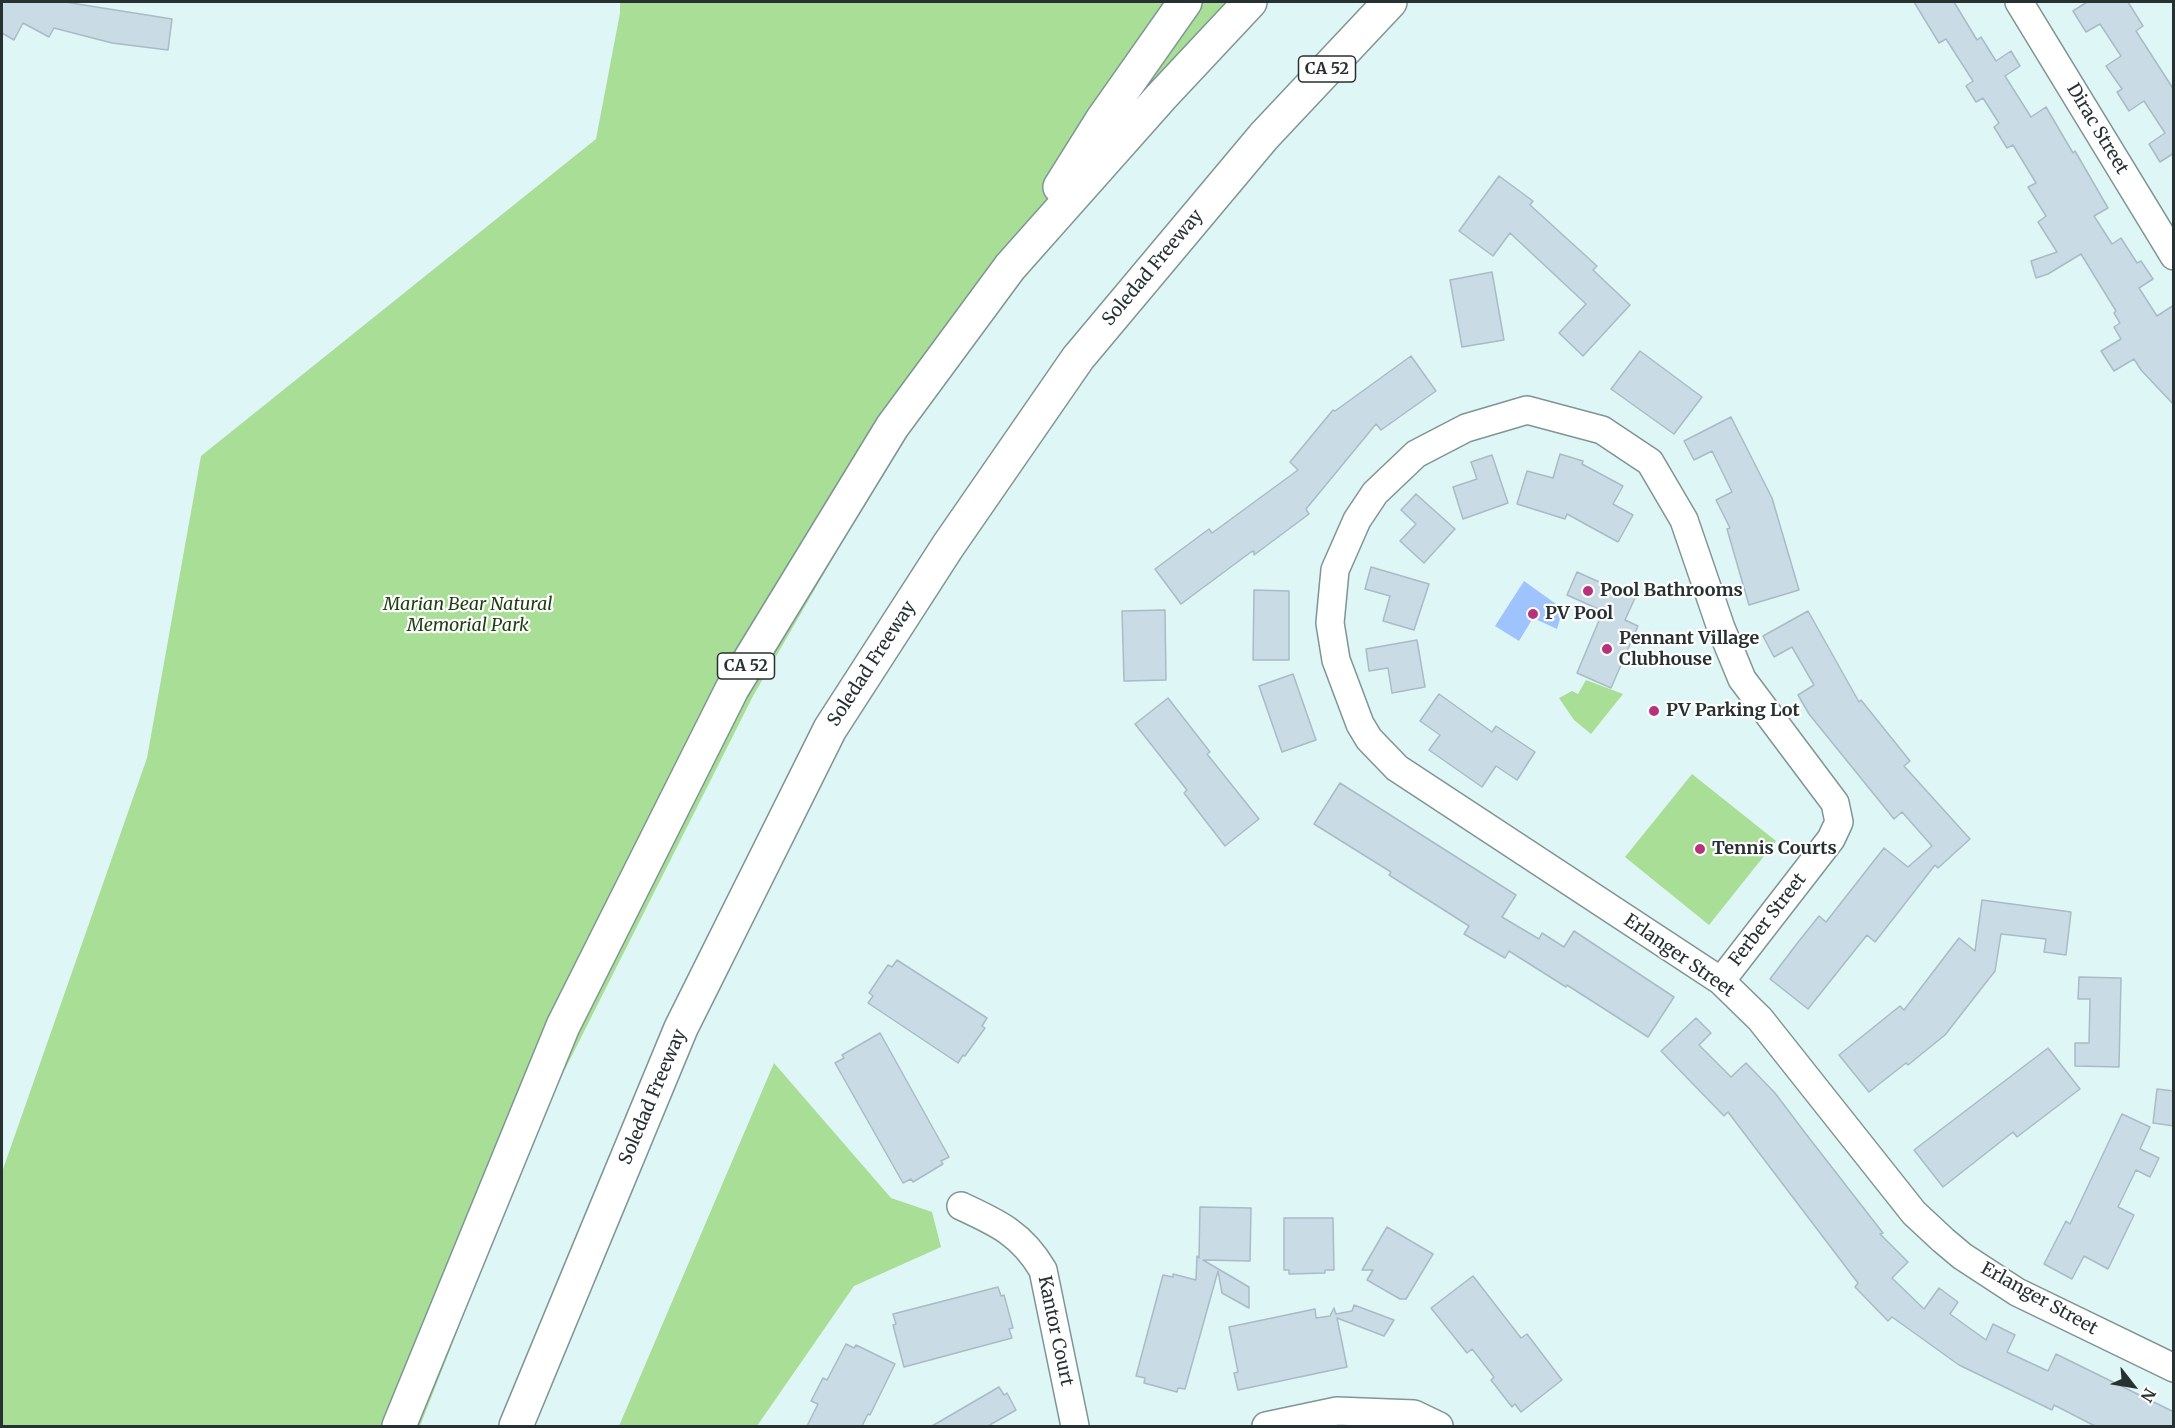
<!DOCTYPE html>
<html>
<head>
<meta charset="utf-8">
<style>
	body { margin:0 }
	#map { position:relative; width:2175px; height:1428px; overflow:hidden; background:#dff6f7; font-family:Merriweather,serif }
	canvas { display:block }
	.frame { position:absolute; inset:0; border:3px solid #283131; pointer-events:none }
	.north { position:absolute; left:2103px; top:1356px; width:60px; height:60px; -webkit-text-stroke:4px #fff; paint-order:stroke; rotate:121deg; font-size:16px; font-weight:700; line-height:24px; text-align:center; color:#283131 }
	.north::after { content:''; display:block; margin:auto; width:21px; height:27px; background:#283131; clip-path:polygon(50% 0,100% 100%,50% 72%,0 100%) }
</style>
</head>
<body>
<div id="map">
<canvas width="2175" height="1428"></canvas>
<div class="frame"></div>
<div class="north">N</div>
</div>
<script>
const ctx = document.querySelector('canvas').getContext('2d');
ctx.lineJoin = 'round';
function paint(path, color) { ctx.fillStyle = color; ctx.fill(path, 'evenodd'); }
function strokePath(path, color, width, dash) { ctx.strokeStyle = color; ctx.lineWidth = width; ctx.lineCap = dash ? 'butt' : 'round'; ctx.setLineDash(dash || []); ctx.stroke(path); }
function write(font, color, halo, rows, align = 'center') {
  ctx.font = font + ' Merriweather,serif'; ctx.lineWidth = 4.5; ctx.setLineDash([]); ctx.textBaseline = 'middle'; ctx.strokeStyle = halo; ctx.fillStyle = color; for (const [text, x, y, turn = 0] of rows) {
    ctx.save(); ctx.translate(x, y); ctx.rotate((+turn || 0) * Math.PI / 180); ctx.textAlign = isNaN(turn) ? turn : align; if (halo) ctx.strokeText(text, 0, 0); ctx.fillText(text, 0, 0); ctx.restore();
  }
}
const green = new Path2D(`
	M620,2h624l-39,66 -203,236 -81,110 -77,125 -91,157 -210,417 -123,313h-418v-254l145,-414 54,-302 395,-317 24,-126z
	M1586,680l37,14 -32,40 -17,-14 -15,-22 13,-7 6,3z
	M1692,774l84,67 -67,84 -84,-68z
	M774,1063l117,135 41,14 9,35 -87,39 -97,140h-138z`);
const water = new Path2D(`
	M1524,581l39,28 -6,20 -24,-11 -14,23 -24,-15z`);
const building = new Path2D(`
	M2,2h63l107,17 -4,31 -56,-7 -58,-15 -5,9 -26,-14 -9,17 -12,-7z
	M1914,2h40l23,38 4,-3 15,24 15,-10 9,15 -15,10 26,41 15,-10 27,46 2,-2 33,57 -14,8 18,28 9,-6 16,25 4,-2 12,18 -14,9 18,28 17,-11v100l-33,-35 -7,-11 -20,12 -13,-20 20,-12 -7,-12 6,-4 -6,-10 2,-2 -35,-57 -33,20 -12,4 -5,-17 26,-9 -19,-30 8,-6 -18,-29 8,-4 -23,-38 -6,3 -13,-21 5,-4 -16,-25 -7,4 -10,-16 7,-5 -27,-42 -7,4z
	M2087,2h41l15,24 -7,5 38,59v63l-14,9 -11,-18 16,-11 -21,-32 -15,10 -12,-19 5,-3 -16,-23 15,-10 -21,-32 -14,8 -13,-21z
	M1499,176l34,25 -3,4 67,61 -4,4 37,35 -47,51 -24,-23 27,-29 -76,-71 -17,23 -34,-25z
	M1492,272l12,68 -42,7 -12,-67z
	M1640,351l62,46 -28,37 -63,-45z
	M1411,356l25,35 -55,39 -5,-6 -70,85 3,5 -55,41v-4l-3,1 -70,52 -26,-35 54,-40 3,4 86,-63 -8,-8 43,-52 2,1z
	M1731,417l41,81 27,92 -50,15 -22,-76 3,-1 -14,-28 16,-8 -20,-41 -18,9 -10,-19z
	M1560,454l23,7 -1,3 41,22 -10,18 20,11 -15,27 -51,-28 -2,5 -48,-15 10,-33 26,7z
	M1492,455l16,48 -45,16 -10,-32 24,-8 -6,-17z
	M1416,494l39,35 -31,34 -24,-22 16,-17 -15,-14z
	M1371,567l58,17 -15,46 -31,-9 7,-25 -25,-7z
	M1577,572l58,26 -10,22 13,6 -27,62 -34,-15 26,-62 -36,-16z
	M1254,590l35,1v69h-36z
	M1165,610l1,70 -42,1 -2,-70z
	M1808,611l51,91 2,-2 49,61 -6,5 66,73 -32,29 -3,-3 -60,77 -8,-7 -59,74 -38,-30 29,-38 20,-25 7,6 58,-74 24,19 24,-21 -30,-34 -8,7 -85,-105 -11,-19 16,-10 -22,-38 -18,10 -11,-21z
	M1417,640l8,47 -33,6 -4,-25 -19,3 -3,-22z
	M1293,674l23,66 -34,12 -23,-66z
	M1439,694l53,38 4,-6 39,26 -18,28 -21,-14 -14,21 -53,-37 11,-15 -20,-14z
	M1168,698l42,54 -3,2 52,65 -34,27 -41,-53 3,-3 -52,-66z
	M1340,783l176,112 -14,22 37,22 3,-6 22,14 10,-16 100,66 -26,40 -81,-52 -1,2 -57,-36 -4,7 -41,-24 5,-8 -80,-51 2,-3 -77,-48z
	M1982,900l89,12 -5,43 -22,-3 2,-13 -45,-5 -6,37 -50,64 -37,30 -2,-2 -37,29 -30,-37 61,-49 4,4 55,-72 16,13z
	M897,960l90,58 -5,8 3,2 -20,28 -2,-1 -5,8 -90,-60 5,-7 -4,-3 19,-28 4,2z
	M2079,977l42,1 -2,89 -44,-1v-23h14l1,-44h-12z
	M1696,1018l15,15 -12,12 32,32 15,-14 29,30 31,41 77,99 -3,1 28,28 -16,16 32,31 15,-21 19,14 -8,12 36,26 7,-16 22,11 -8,17 41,19 8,-17 118,58v14h-79l-41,-21 -2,5 -93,-45 -67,-48 -4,4 -33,-34 3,-4 -130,-171 -4,4 -63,-65z
	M880,1033l69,124 -8,4 2,3 -30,18 -2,-3 -8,4 -68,-120 9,-5 -2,-3z
	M2048,1048l32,41 -63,48 -4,-5 -70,55 -29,-37z
	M2157,1089l17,2v35l-21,-3z
	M2122,1114l28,13 -10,22 19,9 -9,19 -14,-7 -18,37 16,8 -26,54 -24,-13 -12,23 -28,-15 22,-43 4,3z
	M1200,1207l51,1 -1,53 -47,-1 46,27v21l-27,-15 -4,-22 -33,118 -7,-1 -1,4 -33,-9 1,-5 -9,-2 27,-101 10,2v-3l23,6 1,-24 2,2z
	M1284,1218h49l1,52h-9v3l-36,1v-4h-5z
	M1387,1227l46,27 -27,45h-6l-33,-19 6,-10h-11z
	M1473,1276l48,62 6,-4 35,46 -41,32 -6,-8 -3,3 -21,-27 3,-3 -22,-28 -5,4 -36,-45z
	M998,1287l3,9 3,-1 9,33 -4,1 3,9 -108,29 -11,-42 3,-1 -3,-10z
	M1354,1305l40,15 -10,16 -47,-18 10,49 -109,23 -4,-17 4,-1 -9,-45 86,-18 1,9 14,-2 4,-8 2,6 16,-3z
	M846,1344l8,4 2,-3 39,19 -25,51 -2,-1 -6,12h-55l11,-22 -7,-3 12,-23 4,2z
	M999,1387l5,8 3,-2 9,17 -28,16h-56z`);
const minor = new Path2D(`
	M2019,2l155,254
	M1721,981l110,-142 8,-17 -4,-19 -93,-124 -21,-51 -37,-108 -34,-58 -48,-32 -75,-20 -61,18 -50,26 -41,39 -18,27 -22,50 -5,53 6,37 24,64 9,15 28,29 324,213 39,38 154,194 29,27 19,16 55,36 157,76
	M961,1206c37,17 61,28 82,64l32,156
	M1266,1426l71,-15 77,3 25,12`);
const highway = new Path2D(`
	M1060,187l42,-67 83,-118
	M399,1426l164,-400 169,-337 160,-262 118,-160 151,-170 89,-95
	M516,1426l165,-398 149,-299 118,-183 130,-188 186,-222 126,-134`);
const markers = [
	[1588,591,6,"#b6337b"],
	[1533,614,6,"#b6337b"],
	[1607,649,6,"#b6337b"],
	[1654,711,6,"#b6337b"],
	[1700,849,6,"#b6337b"]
];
const shields = [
	[1327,69,57],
	[746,666,57]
];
const shieldNames = [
	["CA 52",1327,69],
	["CA 52",746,666]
];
const streetNames = [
	["Dirac Street",2097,129,59],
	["Soledad Freeway",1153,268,-50],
	["Soledad Freeway",872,664,-57],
	["Ferber Street",1768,920,-52],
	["Erlanger Street",1679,956,35],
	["Soledad Freeway",653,1097,-67],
	["Erlanger Street",2039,1299,29],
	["Kantor Court",1055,1331,78]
];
const poiNames = [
	["Pool Bathrooms",1600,591],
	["PV Pool",1545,614],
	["Pennant Village",1619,639],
	["Clubhouse",1619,660],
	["PV Parking Lot",1666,711],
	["Tennis Courts",1712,849]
];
const parkNames = [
	["Marian Bear Natural",468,605],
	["Memorial Park",468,626]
];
paint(green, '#a8de95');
paint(water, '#9fc3fc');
paint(building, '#c9dce6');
strokePath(building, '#a9bbc4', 1.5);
strokePath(minor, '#7f9595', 30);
strokePath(highway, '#7f9595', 36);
strokePath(minor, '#fff', 27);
strokePath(highway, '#fff', 33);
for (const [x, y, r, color] of markers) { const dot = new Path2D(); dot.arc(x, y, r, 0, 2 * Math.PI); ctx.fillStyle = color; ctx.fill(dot); strokePath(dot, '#fff', 2); }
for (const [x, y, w] of shields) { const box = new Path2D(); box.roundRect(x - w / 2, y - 13, w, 26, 4.5); ctx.fillStyle = '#fff'; ctx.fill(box); strokePath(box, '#283131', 1.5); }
write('bold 16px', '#283131', null, shieldNames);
write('18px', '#283131', '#fff', streetNames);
write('bold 18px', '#283131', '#fff', poiNames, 'left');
write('italic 18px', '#1d3f0e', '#fff', parkNames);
</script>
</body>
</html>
